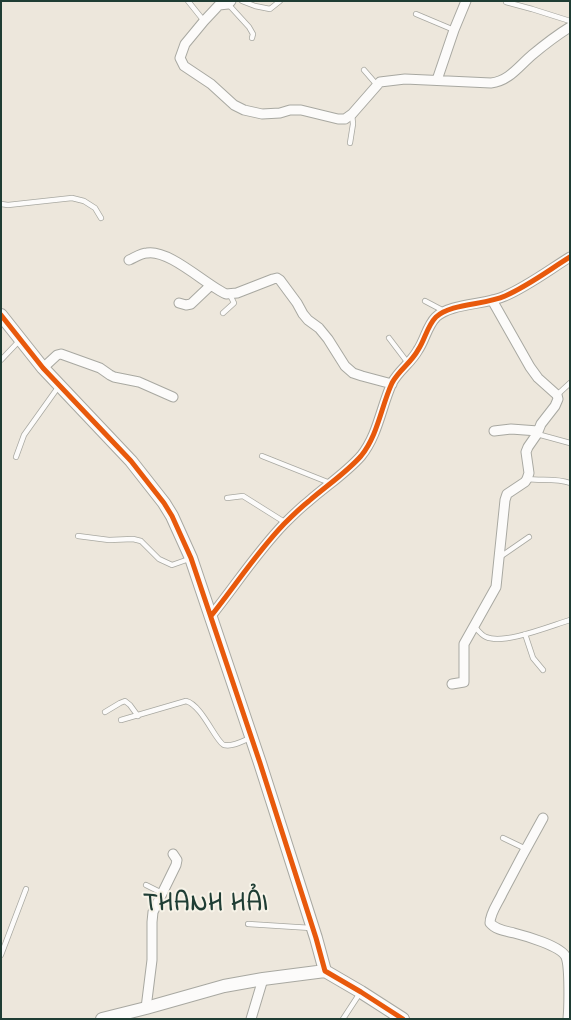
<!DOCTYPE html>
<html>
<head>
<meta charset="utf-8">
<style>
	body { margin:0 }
	#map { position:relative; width:571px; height:1020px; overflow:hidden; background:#ede7dc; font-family:"Indie Flower",sans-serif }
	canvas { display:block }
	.frame { position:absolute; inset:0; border:2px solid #1f3d34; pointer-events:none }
</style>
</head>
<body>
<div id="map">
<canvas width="571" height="1020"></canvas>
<div class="frame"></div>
</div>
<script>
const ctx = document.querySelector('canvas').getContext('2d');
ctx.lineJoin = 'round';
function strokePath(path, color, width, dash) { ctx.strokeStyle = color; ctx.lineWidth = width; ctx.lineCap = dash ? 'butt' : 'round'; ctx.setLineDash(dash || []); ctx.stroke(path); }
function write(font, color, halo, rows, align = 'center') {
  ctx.font = font + ' "Indie Flower",sans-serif'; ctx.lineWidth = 4; ctx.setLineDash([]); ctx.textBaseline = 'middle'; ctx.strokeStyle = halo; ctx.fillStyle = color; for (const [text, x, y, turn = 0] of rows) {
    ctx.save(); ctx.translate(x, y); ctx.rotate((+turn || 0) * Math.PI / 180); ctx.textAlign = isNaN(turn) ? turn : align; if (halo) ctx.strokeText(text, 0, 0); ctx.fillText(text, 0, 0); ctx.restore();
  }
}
const lane = new Path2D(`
	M188,1l16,20
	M242,1l13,5 15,3 10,-8
	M506,2l26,7 38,12
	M228,4l21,23 4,7 -1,4
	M416,14l38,16
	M364,70l13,15
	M350,143l3,-19 -1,-10
	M1,204l7,1 64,-7 12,3 11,7 6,10
	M425,301l19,10
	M223,313l11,-10 -4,-8
	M389,338l19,25
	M1,360l19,-20
	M557,395l13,-12
	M537,434l33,9
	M262,456l68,27
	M16,457l8,-22 35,-49
	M527,479c14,2 29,-1 43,4
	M227,498l16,-2 43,27
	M78,536l31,4 24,-1 8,2 18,18 13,6 17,-6
	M500,557l29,-20
	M474,626c3,3 7,9 12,11 18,8 64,-11 84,-17
	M525,634l8,24 10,12
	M105,712l15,-9 5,-2 5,4 8,11
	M121,720l65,-19c16,4 30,41 38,44 9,2 19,-4 26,-7
	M503,838l23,11
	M146,885l16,8
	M248,924l63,4
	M1,955l25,-66
	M343,1019l17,-26`);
const street = new Path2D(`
	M231,1l-3,3 -9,1 -15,16 -19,23 -5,14 4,8 27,18 23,21 10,5 18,4 18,-1 10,-3h11l37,9h7l7,-5 28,-32 25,-3 86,4c18,-2 28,-17 41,-28 12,-10 25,-20 38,-28
	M437,80l17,-50 12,-29
	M129,260c5,-2 12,-7 18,-7 22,-4 59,32 79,41l11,-1 36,-14 4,-1 3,2 17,23 6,11 5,6 11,8 9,11 17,27 8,7 9,3 30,8
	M179,303l7,2 5,-1 20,-19
	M43,368l14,-13 4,-1 39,14 10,7 4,2 25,5 34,15
	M494,431l17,-2 27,2
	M211,616c24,-30 46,-64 73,-92 8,-8 16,-16 25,-23 17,-15 37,-28 52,-45 17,-21 20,-49 31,-73 7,-13 19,-20 26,-33 7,-10 9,-24 18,-33 15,-14 50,-12 69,-21 23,-10 44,-26 65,-39
	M452,684l12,-2v-38l32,-57 9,-87 2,-6 18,-12 2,-3 2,-6 -3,-21 2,-5 9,-13 4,-10 14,-18 3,-7 -1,-4 -19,-17 -8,-11 -38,-67
	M543,818c-14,25 -28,51 -41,76 -4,9 -12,19 -12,29 6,7 16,8 24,10 12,3 47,13 52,24 4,10 3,51 2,62
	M146,1008l6,-48v-38l1,-10 23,-47 1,-5 -4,-6
	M251,1019l12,-40`);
const secondary = new Path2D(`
	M1,315l42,53 88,93 33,42 8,13 19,42 69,205 56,175 9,33 36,21 42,27
	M102,1019l44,-11 78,-22 39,-7 62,-8`);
const cycleway = new Path2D(`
	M1,315l42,53 88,93 33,42 8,13 19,42 69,205 56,175 9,33 36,21 42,27
	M211,616c24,-30 46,-64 73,-92 8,-8 16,-16 25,-23 17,-15 37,-28 52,-45 17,-21 20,-49 31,-73 7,-13 19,-20 26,-33 7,-10 9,-24 18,-33 15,-14 50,-12 69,-21 23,-10 44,-26 65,-39`);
const districtNames = [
	["THANH HẢI",206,906]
];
strokePath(lane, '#a8a8a1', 6);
strokePath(street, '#a8a8a1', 11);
strokePath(secondary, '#a8a8a1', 14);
strokePath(lane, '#fcfbfa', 4.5);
strokePath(street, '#fcfbfa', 9);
strokePath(secondary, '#fcfbfa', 12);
strokePath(cycleway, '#e8590c', 5);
ctx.letterSpacing = '1px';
write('bold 25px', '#1f3d34', '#f7f3e8', districtNames);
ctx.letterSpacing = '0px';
</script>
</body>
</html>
